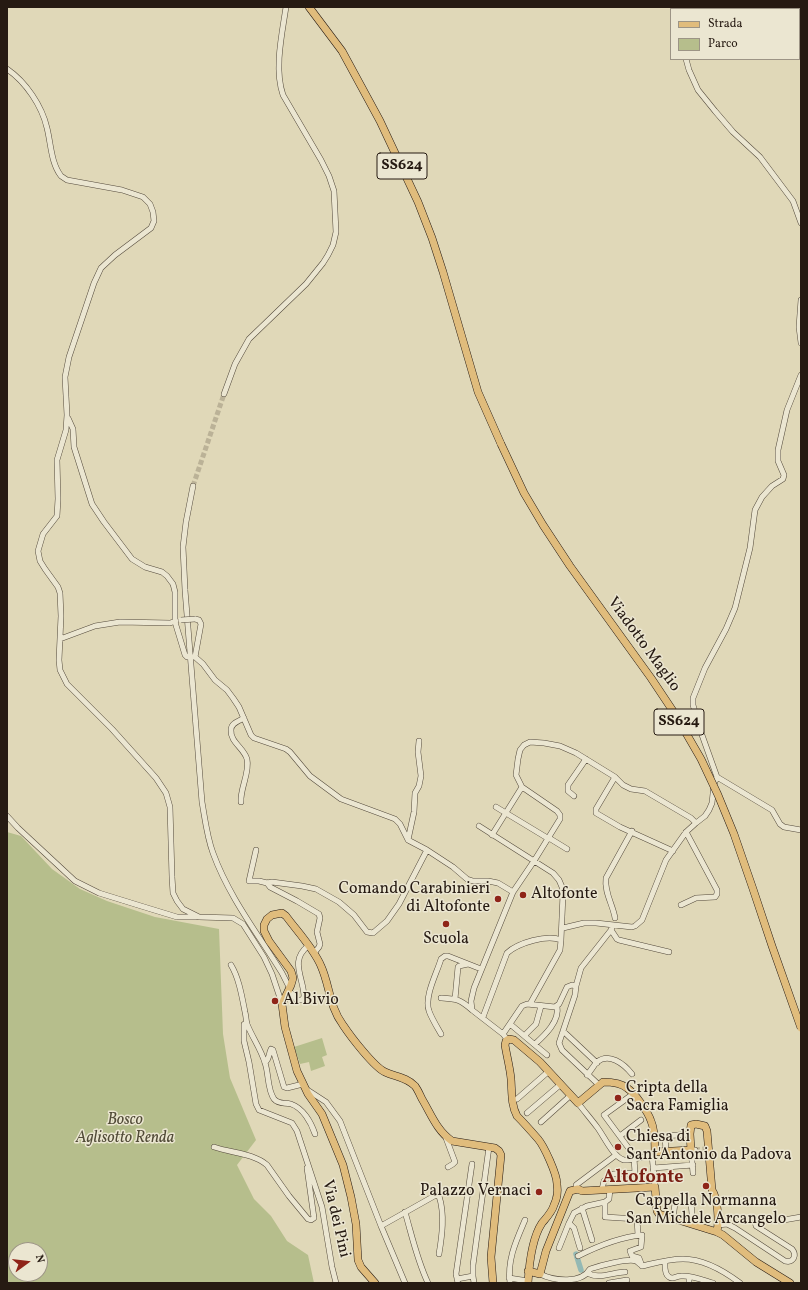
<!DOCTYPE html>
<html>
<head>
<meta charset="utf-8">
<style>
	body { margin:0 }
	#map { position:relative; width:808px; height:1290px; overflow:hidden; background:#e0d8b8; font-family:Vollkorn,serif }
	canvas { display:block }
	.frame { position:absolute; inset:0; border:8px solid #261a12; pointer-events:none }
	.legend { position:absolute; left:670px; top:8px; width:130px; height:52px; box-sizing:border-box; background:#ebe6d1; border:1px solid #9c9485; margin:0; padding:5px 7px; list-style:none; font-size:12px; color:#261a12 }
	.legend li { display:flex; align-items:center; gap:8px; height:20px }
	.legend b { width:20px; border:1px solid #9c9485 }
	.north { position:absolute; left:8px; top:1242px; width:40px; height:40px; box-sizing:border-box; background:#ebe6d1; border:1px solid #9c9485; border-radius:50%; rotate:75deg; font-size:11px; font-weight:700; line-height:16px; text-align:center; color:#261a12 }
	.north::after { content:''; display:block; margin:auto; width:14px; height:18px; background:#8f2418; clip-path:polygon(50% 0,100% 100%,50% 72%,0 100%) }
</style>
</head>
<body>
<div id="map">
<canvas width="808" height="1290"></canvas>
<div class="frame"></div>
<ul class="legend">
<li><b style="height:5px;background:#e0bc7c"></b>Strada</li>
<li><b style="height:11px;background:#b6be8c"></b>Parco</li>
</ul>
<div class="north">N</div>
</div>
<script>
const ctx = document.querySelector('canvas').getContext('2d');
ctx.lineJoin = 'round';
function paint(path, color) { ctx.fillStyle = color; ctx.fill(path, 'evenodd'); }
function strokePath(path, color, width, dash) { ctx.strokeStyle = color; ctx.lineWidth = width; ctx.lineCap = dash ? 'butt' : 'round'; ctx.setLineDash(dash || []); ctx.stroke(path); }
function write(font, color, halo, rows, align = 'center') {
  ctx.font = font + ' Vollkorn,serif'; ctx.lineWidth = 3; ctx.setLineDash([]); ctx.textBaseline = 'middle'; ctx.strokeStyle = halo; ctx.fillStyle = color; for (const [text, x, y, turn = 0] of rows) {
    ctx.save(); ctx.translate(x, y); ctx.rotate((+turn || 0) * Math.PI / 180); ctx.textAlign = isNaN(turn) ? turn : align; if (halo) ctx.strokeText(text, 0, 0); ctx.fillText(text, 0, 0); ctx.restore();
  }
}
const green = new Path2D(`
	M7,832l14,4 31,33 28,20 27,12 48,16 64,12 4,105 7,44 26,62 -19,25 17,34 17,17 16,25 21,14 6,28h-307zM16,1250h24v24h-24z
	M322,1038l5,17 -5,2 3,9 -14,5 -2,-9 -9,2 -6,-17z`);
const canal = new Path2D(`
	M576,1254l5,16`);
const minorTunnel = new Path2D(`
	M193,486l31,-92
	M695,1150l11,-1`);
const minor = new Path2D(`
	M694,9l1,-2
	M686,59l3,11 9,20 17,21 18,21 27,25 33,44 8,22
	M7,69c19,13 35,37 40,59 4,16 4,35 14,48l6,4 55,10 21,7 7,7 3,8 1,9 -3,7 -36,27 -14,13 -7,15 -25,74 -4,20 2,38 -1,15 -9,30 1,39 -1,17 -14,18 -5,17 2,10 5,8 13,18 2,6 1,23 -2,44 1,10 7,14 45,45 44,49 10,15 4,14 2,70 1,16 4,8 6,8 16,8 34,1 10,6 21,33 8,17 10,30
	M801,300l-2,27 2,16
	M224,394l11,-30 14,-25 57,-55 17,-21 5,-8 5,-10 3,-13 -2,-41 -5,-15 -8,-16 -38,-65c-9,-26 -1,-61 3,-88
	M68,418l5,11 1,18 18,57 12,18 28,37 13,8 17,5 5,4 6,8 2,8v30l10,33 2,2h8l8,7 12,16 12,10 6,8 6,9 12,28 3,3 32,11 4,3 20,24 31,23 54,20 5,5 8,16 19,10 26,17 14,12 6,2h15l10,2 15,9
	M193,486l-7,36 -3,25 2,43 17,212c3,17 5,35 11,51 16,44 45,81 69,120l6,12
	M60,639l35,-13 25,-4 50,1 6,-2
	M195,657l6,-33 -2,-4 -4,-1
	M615,777l-19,32v4l24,14 53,24
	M717,777l-15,-42 -9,-30v-7l12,-30 21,-39 9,-21 15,-60 5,-38 7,-13 10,-11 11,-7 1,-4 -6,-14v-11l9,-40 14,-35
	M717,777l55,33 8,14 4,3 17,3
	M574,796l-6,-5v-6l18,-26
	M241,802c-1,-14 9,-29 6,-43 -3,-11 -17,-17 -16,-29 0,-7 8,-9 13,-12
	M496,807l53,32
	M7,816l11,12 57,53 24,12 42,13 36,11h19
	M479,826l74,47 6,7 3,7 1,7 -2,46 -1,10 -30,54
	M492,835l30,-48
	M549,838l18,11
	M408,840l6,-28 1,-19 4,-7 2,-10 -3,-24 1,-11
	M256,850l-7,31h10l8,2 5,-1 30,4 14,3 23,13 15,13 13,17 6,1 14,-12 12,-17 28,-54
	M267,883l3,4 27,14 22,13 1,4 -3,14 3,12 -1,3 -5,6
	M681,905l15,-7 19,-1 2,-3v-4l-31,-58
	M615,918c-2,-13 -11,-26 -9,-40l26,-47
	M563,928l21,-5h12l36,4 3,-1 7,-6 24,-60 20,-28 10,-9 9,-7 4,-6 3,-7 2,-19 3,-7
	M611,930l6,9 2,1 50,12
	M231,965c8,13 11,32 14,47 1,4 1,8 2,12 5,13 14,25 18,39 4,11 2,26 9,36 5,6 11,3 17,5 12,4 20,18 24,30
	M291,993l6,7h5l2,-3c0,-19 -15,-36 4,-51
	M441,998c16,1 19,1 31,12
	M455,999l3,-32 1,-1 9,-2
	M483,1017l24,-64c11,-10 40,-19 54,-13
	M247,1023l-3,1v17l5,21 7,42 3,6 33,13 5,8 25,76 10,60 4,16
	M510,1024l37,31
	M563,1031l34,32
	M441,1034c-4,-7 -9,-15 -12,-23 -5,-15 8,-38 12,-52l4,-3h3l33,13
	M503,1034l19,-28 5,-2 28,3 4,-3 8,-17 5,-2 4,1
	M525,1035l11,-11 5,-18
	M507,1039l-4,-5 -31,-24 -1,-9 3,-13 39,-96 21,-31 26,-42v-4l-3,-4 -35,-24 -6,-12 2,-16 2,-9 4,-5 6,-3 14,1 16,3 16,7 39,24 8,8 8,4 14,2 46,27 5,5
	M535,1044c10,-9 25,-23 22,-38
	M265,1063c6,-7 3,-8 6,-14l2,1 11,37 3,1 16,-4
	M587,1075c4,-4 6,-9 10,-13 12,-10 27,2 35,12
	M599,1085l-37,-35 -3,-7 16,-48 1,-9 5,-18 30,-38 2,-5
	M306,1089l20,13 14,19 41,105 24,57
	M517,1099l32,-28
	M578,1103c6,8 13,16 19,24 7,9 16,30 27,33 5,1 22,-4 28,-5
	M527,1113l34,-29
	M541,1122l30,-27
	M620,1136l21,-16
	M446,1138l9,24 -2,2 -5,3
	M214,1147c17,6 39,6 53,18l22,31 19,23 3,1 3,-2 -7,-50
	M666,1151l-1,-15 25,-2
	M652,1155l3,32
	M653,1168l40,-3
	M693,1173l-2,-23h4
	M578,1189l-2,-4 40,-30
	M602,1189l2,-8 9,-7 22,-1 -1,-15 -4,-8 -26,-35 29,-21
	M605,1202v15l32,2 1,16
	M582,1208l10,32
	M405,1212c7,24 12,48 23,71
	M673,1219l2,-16
	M569,1223l5,5 6,20
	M690,1224l2,-10 -1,-12
	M718,1225l9,-1 8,4 50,33c9,2 12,-6 7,-12l-36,-23 -1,-4 3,-2 20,1 23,-4
	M381,1226l55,-31 3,1c6,18 3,40 0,58
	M559,1248l10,-25 5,-10 13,-7 18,-4 4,-3 1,-10
	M578,1256c20,-10 42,-19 64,-21l-1,12 -11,4 2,5 7,2 3,8
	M665,1262c0,4 -1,12 4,15 4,3 7,-1 12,-1 10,-1 22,4 32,7
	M642,1266c13,-3 27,-7 41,-7 21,0 41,12 57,24
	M588,1273c9,7 26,-1 37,-1
	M540,1274c14,7 42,10 50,-5 9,-3 38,-11 46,-8 2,1 3,3 5,4
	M689,1277v6
	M509,1278l19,3
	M457,1279l16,-3
	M458,1283l-2,-9 16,-110
	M474,1283l-1,-7v-11l16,-118
	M510,1283c-3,-23 6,-42 15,-63
	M609,1283l18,-3`);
const major = new Path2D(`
	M309,7l33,44 38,70 38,81 14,36 11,34 35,120 23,52
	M528,1271l12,3 6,-23 24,-60 8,-2 4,2 73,-4 2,24 2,3 58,18 6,3 33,27 34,21
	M375,1283l-14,-16 -3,-7 -2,-36 -5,-27 -8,-32 -21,-51 -14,-20 -11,-23 -12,-44 -3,-23 9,-19 2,-7 -2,-7 -22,-30 -5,-10v-6l3,-6 5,-4 10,-2 4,3c11,15 28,33 35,50 9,20 8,40 22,59 8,12 31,42 42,47 11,5 21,5 30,14 3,4 5,9 7,13 9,15 15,32 30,42l43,7 4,3 2,4 -10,102 2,26
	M528,1283c1,-17 4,-45 14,-60 5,-6 10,-11 12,-18 3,-6 4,-14 3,-21 0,-10 -13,-38 -19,-45 -7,-8 -14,-16 -21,-23 -6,-11 -5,-24 -6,-37 -1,-11 -4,-22 -6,-34l1,-4 3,-2 5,1 26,22 38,41 25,-21c7,0 18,1 24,6 8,5 21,24 24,33 4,9 4,21 4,31l36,-2 -1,-16 1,-9 5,-1 9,2 2,5 5,59c6,9 7,31 5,42`);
const minorBridge = new Path2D(`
	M181,620l14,-1`);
const majorBridge = new Path2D(`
	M501,444l23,49 19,32 27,41 81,112 24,36 26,45 17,36 16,39 19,55 19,57 29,82`);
const markers = [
	[523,895,4,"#8f2418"],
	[498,899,4,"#8f2418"],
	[446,924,4,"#8f2418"],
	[275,1001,4,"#8f2418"],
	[618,1098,4,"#8f2418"],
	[618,1147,4,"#8f2418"],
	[706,1186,4,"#8f2418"],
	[539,1192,4,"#8f2418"]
];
const shields = [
	[402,166,50],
	[679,722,50]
];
const shieldNames = [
	["SS624",402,166],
	["SS624",679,722]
];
const streetNames = [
	["Viadotto Maglio",643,645,54],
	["Via dei Pini",335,1219,77]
];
const poiNames = [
	["Comando Carabinieri",490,890,"right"],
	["di Altofonte",490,908,"right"],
	["Altofonte",531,895],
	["Scuola",446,940,"center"],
	["Al Bivio",283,1001],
	["Cripta della",626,1089],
	["Sacra Famiglia",626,1107],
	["Chiesa di",626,1138],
	["Sant'Antonio da Padova",626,1156],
	["Palazzo Vernaci",531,1192,"right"],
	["Cappella Normanna",706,1202,"center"],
	["San Michele Arcangelo",706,1220,"center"]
];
const parkNames = [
	["Bosco",125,1121],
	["Aglisotto Renda",125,1139]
];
const quarterNames = [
	["Altofonte",643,1179]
];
paint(green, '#b6be8c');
strokePath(canal, '#94b9b4', 5.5);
strokePath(minorTunnel, '#bbb297', 5, [5, 2.5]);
strokePath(minor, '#544a3c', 6);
strokePath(major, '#261a12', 8);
strokePath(minor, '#ebe6d1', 5);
strokePath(major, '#e0bc7c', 7);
strokePath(minorBridge, '#544a3c', 6, []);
strokePath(majorBridge, '#261a12', 8, []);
strokePath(minorBridge, '#ebe6d1', 5);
strokePath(majorBridge, '#e0bc7c', 7);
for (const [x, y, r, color] of markers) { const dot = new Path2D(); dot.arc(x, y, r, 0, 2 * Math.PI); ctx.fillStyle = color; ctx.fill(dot); strokePath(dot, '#ebe6d1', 1.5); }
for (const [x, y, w] of shields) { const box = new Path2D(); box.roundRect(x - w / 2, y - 13, w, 26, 3); ctx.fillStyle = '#ebe6d1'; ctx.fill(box); strokePath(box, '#261a12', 1); }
write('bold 15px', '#261a12', null, shieldNames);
write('16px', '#261a12', '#ebe6d1', streetNames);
write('16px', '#261a12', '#ebe6d1', poiNames, 'left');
write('italic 16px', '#514b37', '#ebe6d1', parkNames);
write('bold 18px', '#7a1f14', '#ebe6d1', quarterNames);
</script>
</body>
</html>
